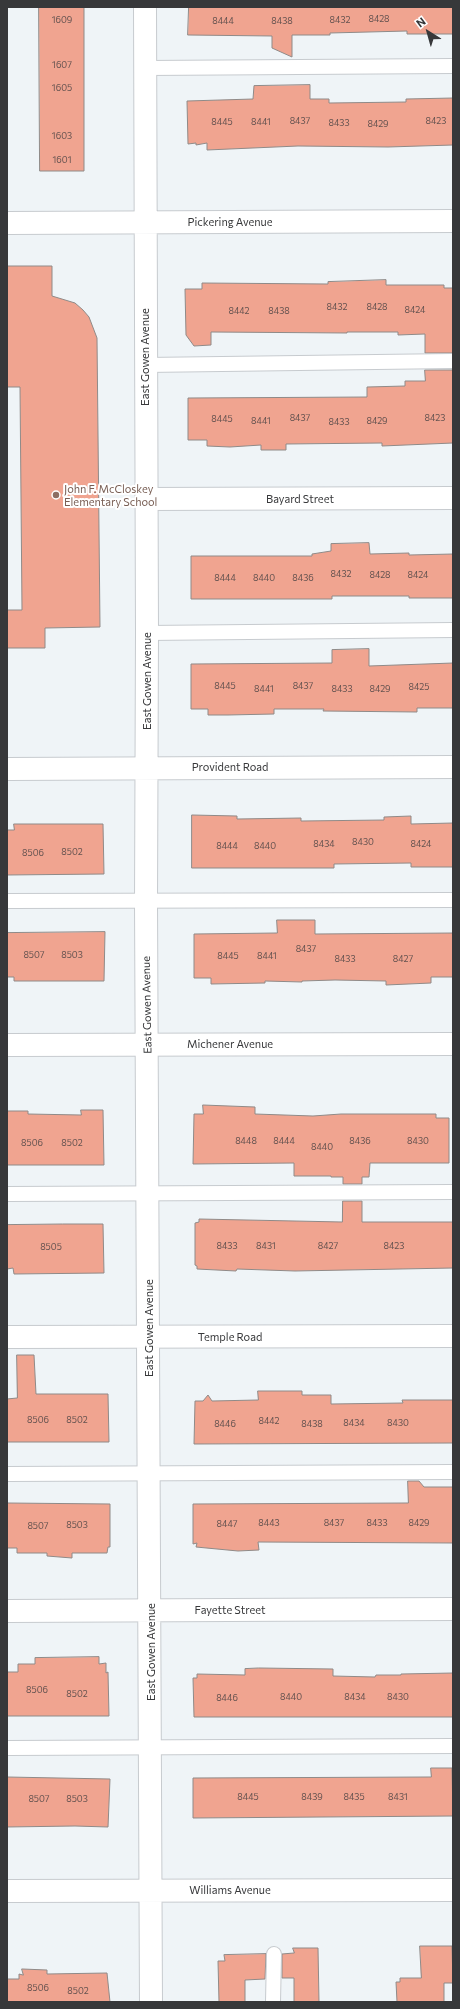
<!DOCTYPE html>
<html>
<head>
<meta charset="utf-8">
<style>
	body { margin:0 }
	#map { position:relative; width:460px; height:2009px; overflow:hidden; background:#eff4f7; font-family:Commissioner,sans-serif }
	canvas { display:block }
	.frame { position:absolute; inset:0; border:8px solid #37383a; pointer-events:none }
	.north { position:absolute; left:408px; top:12px; width:40px; height:40px; -webkit-text-stroke:3px #fff; paint-order:stroke; rotate:323deg; font-size:11px; font-weight:700; line-height:16px; text-align:center; color:#37383a }
	.north::after { content:''; display:block; margin:auto; width:14px; height:18px; background:#37383a; clip-path:polygon(50% 0,100% 100%,50% 72%,0 100%) }
</style>
</head>
<body>
<div id="map">
<canvas width="460" height="2009"></canvas>
<div class="frame"></div>
<div class="north">N</div>
</div>
<script>
const ctx = document.querySelector('canvas').getContext('2d');
ctx.lineJoin = 'round';
function paint(path, color) { ctx.fillStyle = color; ctx.fill(path, 'evenodd'); }
function strokePath(path, color, width, dash) { ctx.strokeStyle = color; ctx.lineWidth = width; ctx.lineCap = dash ? 'butt' : 'round'; ctx.setLineDash(dash || []); ctx.stroke(path); }
function write(font, color, halo, rows, align = 'center') {
  ctx.font = font + ' Commissioner,sans-serif'; ctx.lineWidth = 4; ctx.setLineDash([]); ctx.textBaseline = 'middle'; ctx.strokeStyle = halo; ctx.fillStyle = color; for (const [text, x, y, turn = 0] of rows) {
    ctx.save(); ctx.translate(x, y); ctx.rotate((+turn || 0) * Math.PI / 180); ctx.textAlign = isNaN(turn) ? turn : align; if (halo) ctx.strokeText(text, 0, 0); ctx.fillText(text, 0, 0); ctx.restore();
  }
}
const building = new Path2D(`
	M39,7h45v164h-44z
	M189,7h264v27h-46v-3l-77,2v2h-38v22l-20,-9v-12l-84,-1z
	M310,85v14h19v4l77,-1v-3l47,-1v47l-65,2 -90,-1 -91,4v-7l-11,2v-2l-8,1 -1,-43 66,-2 1,-13z
	M7,266h45v30l23,7 8,7 6,7 8,21 3,289 -55,1v20h-38v-38h15l-2,-223h-13z
	M386,280v5h58v3h9v65h-28v-19l-27,1v-3h-51v1l-136,-1v13l-17,1 -8,-11 -1,-46h17v-6l126,1v-2z
	M425,370h28v73l-71,3v-3l-96,1v6h-25v-5l-31,2 -23,-1v-6h-19v-42l179,-1v-10l38,-1v-5h20z
	M369,543l1,11 39,-1v2l44,-1v44h-44v-2h-77v3h-141v-43h121v-2l19,-3v-7z
	M369,649v17l84,-3v45h-36v4l-94,-1 1,-2h-50v5l-46,1h-20v-6h-17v-45l141,-1v-13z
	M192,815l45,1v3l64,-1v3l83,-1v-3l27,-1v8l42,-1v44h-42v-4l-77,1v4h-142z
	M14,824h89l1,50 -97,1v-45h7z
	M277,920h38v14l138,-1v44h-22v6l-45,2v-4l-51,-1 -33,1v1l-37,-1v2l-54,1v-6h-17v-44l83,-1z
	M105,932l-1,49h-90v-4h-7v-44z
	M203,1105l52,2v7l58,2 28,-2h95v4h13v45h-79l-1,14h-7v7h-19v-7h-12v-1h-37v-13l-101,1 1,-50h9z
	M81,1110h22l1,55h-97v-54h21v3l53,1z
	M343,1201h19v21h91v46l-158,3 -58,-2 -1,2 -39,-2v-3l-2,-1v-42l4,-1v-3l143,3z
	M63,1224h40l1,49 -90,1 -1,-6 -6,1v-44z
	M17,1355h17l2,39h72l1,48h-102v-43l10,-1z
	M258,1391h44v4h29v9l72,-1 -1,-3h51v43l-259,1 1,-43h8l5,-6 4,6 46,-1z
	M408,1481h11l5,6h29v56l-195,-1 1,8 -21,1 -42,-4 1,-4 -4,1v-40l215,-1z
	M7,1503l103,1v43h-2l-1,6h-35v5l-25,-2v-3h-30v-5h-10z
	M99,1657v7l7,-1v10l2,-1 1,44h-102v-44h11v-8h17v-6z
	M259,1668l74,1v7l42,1 1,-2h25v-1l52,-1v44h-259l-1,-39h4v-4l48,1v-6z
	M431,1768h21l1,48 -260,2v-40l238,-1z
	M7,1777l103,2 -2,48 -33,-1 -68,1z
	M420,1946h32l1,37h-9v19h-47l-1,-20h4v-4h21z
	M293,1948h25l1,54h-25v-24h-12v-24l12,-1z
	M266,1954l-1,25 -20,1v22h-26l-1,-41h7l-1,-6z
	M22,1969l25,1v4l60,-1 3,29h-103v-23h12v-5l4,1z`);
const service = new Path2D(`
	M145,68l308,-2
	M145,365l308,-4
	M147,633l306,-3
	M7,901l446,-1
	M7,1194l446,-2
	M7,1474l446,-2
	M7,1748l446,-2
	M273,2002l1,-48`);
const minor = new Path2D(`
	M145,7l2,626 -1,269 5,1100
	M7,223l446,-2
	M146,499l307,-1
	M7,769l446,-2
	M7,1337l446,-1
	M7,1611l446,-2
	M7,1891l446,-1`);
const tertiary = new Path2D(`
	M7,1045l446,-1`);
const markers = [
	[56,495,4,"#8d6e63"]
];
const numberNames = [
	["8428",379,19],
	["1609",62,20],
	["8432",340,20],
	["8444",223,21],
	["8438",282,21],
	["1607",62,65],
	["1605",62,88],
	["8437",300,121],
	["8423",436,121],
	["8445",222,122],
	["8441",261,122],
	["8433",339,123],
	["8429",378,124],
	["1603",62,136],
	["1601",62,160],
	["8432",337,307],
	["8428",377,307],
	["8424",415,310],
	["8442",239,311],
	["8438",279,311],
	["8437",300,418],
	["8423",435,418],
	["8445",222,419],
	["8441",261,421],
	["8429",377,421],
	["8433",339,422],
	["8432",341,574],
	["8428",380,575],
	["8424",418,575],
	["8444",225,578],
	["8440",264,578],
	["8436",303,578],
	["8445",225,686],
	["8437",303,686],
	["8425",419,687],
	["8441",264,689],
	["8433",342,689],
	["8429",380,689],
	["8430",363,842],
	["8434",324,844],
	["8424",421,844],
	["8444",227,846],
	["8440",265,846],
	["8502",72,852],
	["8506",33,853],
	["8437",306,949],
	["8507",34,955],
	["8503",72,955],
	["8445",228,956],
	["8441",267,956],
	["8433",345,959],
	["8427",403,959],
	["8448",246,1141],
	["8444",284,1141],
	["8436",360,1141],
	["8430",418,1141],
	["8506",32,1143],
	["8502",72,1143],
	["8440",322,1147],
	["8433",227,1246],
	["8431",266,1246],
	["8427",328,1246],
	["8423",394,1246],
	["8505",51,1247],
	["8506",38,1420],
	["8502",77,1420],
	["8442",269,1421],
	["8434",354,1423],
	["8430",398,1423],
	["8446",225,1424],
	["8438",312,1424],
	["8443",269,1523],
	["8437",334,1523],
	["8433",377,1523],
	["8429",419,1523],
	["8447",227,1524],
	["8503",77,1525],
	["8507",38,1526],
	["8506",37,1690],
	["8502",77,1694],
	["8440",291,1697],
	["8434",355,1697],
	["8430",398,1697],
	["8446",227,1698],
	["8445",248,1797],
	["8439",312,1797],
	["8435",354,1797],
	["8431",398,1797],
	["8507",39,1799],
	["8503",77,1799],
	["8506",38,1988],
	["8502",78,1991]
];
const streetNames = [
	["Pickering Avenue",230,222],
	["East Gowen Avenue",145,357,-90],
	["Bayard Street",300,499],
	["East Gowen Avenue",147,681,-90],
	["Provident Road",230,767],
	["East Gowen Avenue",147,1005,-91],
	["Michener Avenue",230,1044],
	["East Gowen Avenue",149,1328,-90],
	["Temple Road",230,1337],
	["Fayette Street",230,1610],
	["East Gowen Avenue",151,1652,-90],
	["Williams Avenue",230,1890]
];
const educationNames = [
	["John F. McCloskey",64,489],
	["Elementary School",64,502]
];
paint(building, '#f0a490');
strokePath(building, '#8f8a88', 1);
strokePath(service, '#c7cbcf', 16);
strokePath(minor, '#c7cbcf', 24);
strokePath(tertiary, '#c7cbcf', 24);
strokePath(service, '#fff', 14);
strokePath(minor, '#fff', 22);
strokePath(tertiary, '#fff', 22);
for (const [x, y, r, color] of markers) { const dot = new Path2D(); dot.arc(x, y, r, 0, 2 * Math.PI); ctx.fillStyle = color; ctx.fill(dot); strokePath(dot, '#fff', 1.5); }
write('9px', '#655350', null, numberNames);
write('11px', '#37383a', '#fff', streetNames);
write('11px', '#785e54', '#fff', educationNames, 'left');
</script>
</body>
</html>
